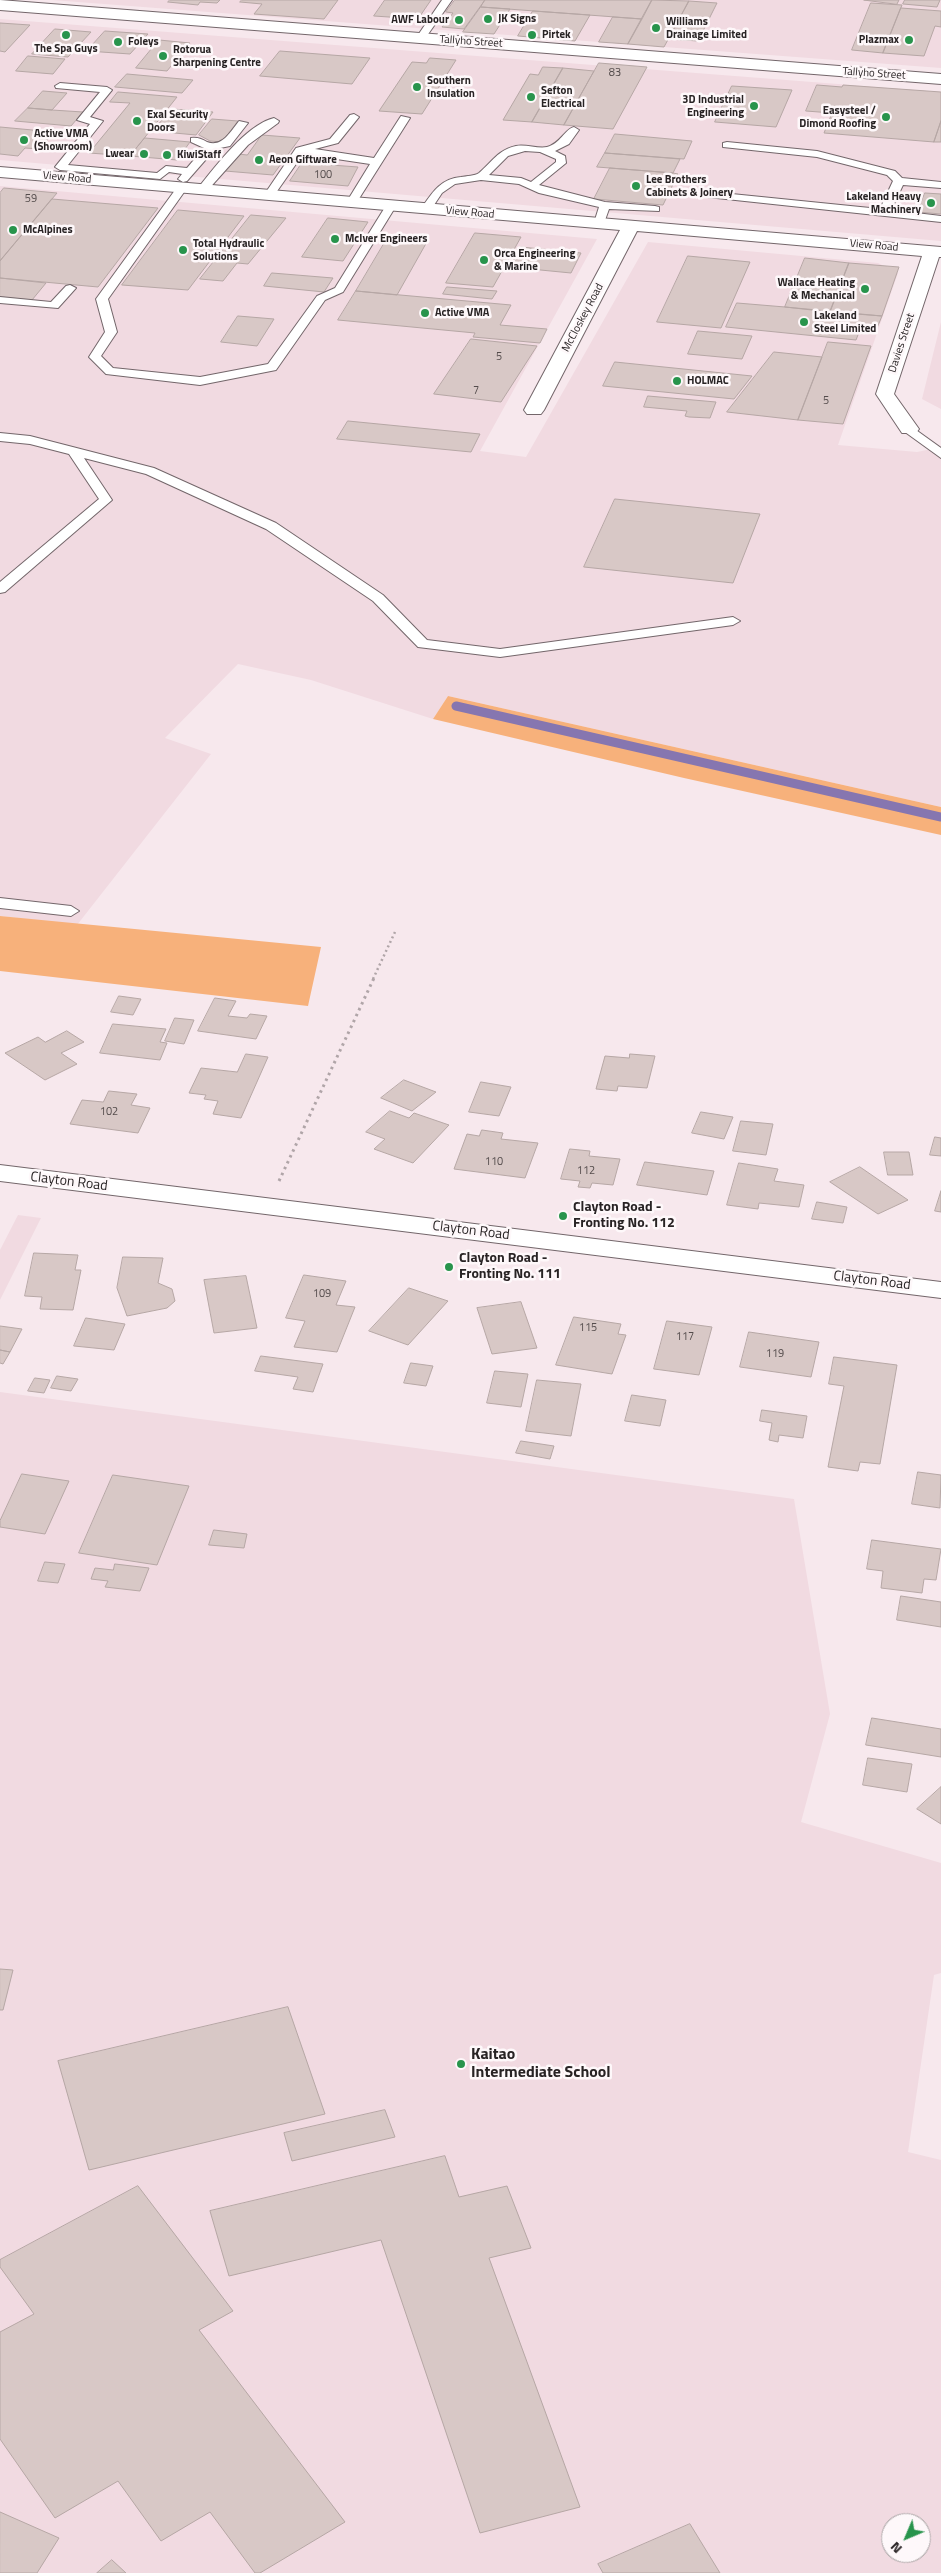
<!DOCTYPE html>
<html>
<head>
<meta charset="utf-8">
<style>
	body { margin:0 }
	#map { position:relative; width:941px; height:2573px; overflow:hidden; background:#f7e8ed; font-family:"Titillium Web",sans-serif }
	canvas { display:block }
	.north { position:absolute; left:881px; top:2513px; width:50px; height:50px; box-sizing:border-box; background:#fef8fa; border:1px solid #a8a3a4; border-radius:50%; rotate:225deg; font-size:14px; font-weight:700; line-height:20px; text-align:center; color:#282324 }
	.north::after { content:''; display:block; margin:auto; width:18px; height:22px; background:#28944c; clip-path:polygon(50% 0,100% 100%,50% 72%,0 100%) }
</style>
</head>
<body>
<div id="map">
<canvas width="941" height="2573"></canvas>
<div class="north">N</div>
</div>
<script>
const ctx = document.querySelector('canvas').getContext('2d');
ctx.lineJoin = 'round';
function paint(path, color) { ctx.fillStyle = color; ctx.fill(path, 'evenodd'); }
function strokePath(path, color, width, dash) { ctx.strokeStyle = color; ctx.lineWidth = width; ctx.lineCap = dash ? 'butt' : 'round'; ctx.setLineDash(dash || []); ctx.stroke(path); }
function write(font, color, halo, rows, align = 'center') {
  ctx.font = font + ' "Titillium Web",sans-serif'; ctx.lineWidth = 5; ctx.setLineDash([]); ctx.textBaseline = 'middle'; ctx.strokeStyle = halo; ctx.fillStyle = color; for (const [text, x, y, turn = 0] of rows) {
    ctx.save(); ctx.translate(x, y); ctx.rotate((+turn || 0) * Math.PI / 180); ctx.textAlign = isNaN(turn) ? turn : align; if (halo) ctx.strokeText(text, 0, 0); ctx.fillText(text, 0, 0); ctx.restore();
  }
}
const built = new Path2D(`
	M52,0h889v68l-277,-21z
	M0,19l941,73v149l-941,-81z
	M0,186l597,53 -117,212 46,6 122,-215 230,21 20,10 -60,172 79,7 24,-5v360l-493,-111 -15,23 -122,-39 -73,-16 -73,74 46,16 -134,171 -77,-9z
	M941,322v87l-19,-10z
	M18,1215l23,3 -41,82v-50z
	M0,1392l794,107 36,215 -29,108 140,41v110l-7,2 -26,177 33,8v413h-941zM891,2523h30v30h-30z`);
const green = new Path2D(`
	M448,696l493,111v28l-257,-57 -251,-59z
	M0,916l321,31 -13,59 -308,-35z`);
const stream = new Path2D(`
	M456,706l485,111`);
const building = new Path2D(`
	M170,0h50l-3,3 -17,-1 -2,3 -30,-3z
	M242,0h96l-14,19 -70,-5 8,-10 -22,-2z
	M385,0h46l-13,19 -44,-3z
	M455,0h30l-21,29 -22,-2 11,-14 -7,-1z
	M485,0h167l-10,19 -161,-12z
	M652,0l37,1 -25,46 -36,-3z
	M864,0h35l-2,4z
	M905,0h35l-3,7 -34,-3z
	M689,1l28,2 -19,38 -29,-2z
	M871,3l31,2 -19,48 -31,-3z
	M481,7l29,2 -16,25 -31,-2z
	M901,8l40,3v16l-6,-1 -11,30 -41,-3z
	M533,11l57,4 -15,26 -57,-5z
	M613,17l29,2 -14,25 -29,-2z
	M0,23l30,2 -25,27 -5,-1z
	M55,29l36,3 -23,25 -36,-3z
	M105,31l43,3 -18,20 -43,-3z
	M159,40l31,3 -23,28 -31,-3z
	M280,51l90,7 -18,26 -92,-8z
	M28,56l37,3 -12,15 -37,-3z
	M430,58l26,2 -34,54 -43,-3 33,-49 14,1z
	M599,63l48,4 -34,62 -49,-4z
	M543,67l20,1 -31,54 -29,-2 27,-46 8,1z
	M563,68l31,3 -30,54 -32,-3z
	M127,74l66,6 -11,13 -67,-6z
	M817,85l25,2 1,-2 98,7v29l-7,21 -110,-9 8,-20 -26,-2z
	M732,86l60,4 -16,37 -61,-5z
	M43,91l24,2 -15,17 -24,-2z
	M118,92l59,5 -47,59 -41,-3 41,-50 -20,-1z
	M28,108l24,2 31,2 -12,14 -56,-5z
	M172,109l41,3 -17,23 -43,-4z
	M212,119l26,2 -16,21 -12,-1 -11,-6z
	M941,121v21h-7z
	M0,127l54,5 -14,17 -15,-1 -7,8 -18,-2z
	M615,134l77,7 -8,18 -79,-6z
	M262,135l38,3 -27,37 -48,-4 13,-17 9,1z
	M145,138l45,4 -13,18 -47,-4z
	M605,153l75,6 -7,14 -76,-6z
	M306,157l27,3 -2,5 27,2 -10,19 -58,-5z
	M610,168l63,5 5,1 -15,31 -69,-6z
	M4,188l53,5 -57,68v-68z
	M925,193l16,1v20l-23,-2z
	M52,199l106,9 -60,79 -98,-9v-17z
	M178,210l66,6 -56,74 -66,-5z
	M251,215l35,3 -38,46 -11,-1 -14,18 -23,-2z
	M328,218l40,4 -25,39 -41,-4z
	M475,233l46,4 -28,50 -47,-4z
	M388,237l40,3 -31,55 -41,-4z
	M521,247l60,6 -10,20 -61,-6z
	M688,256l62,6 -29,66 -64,-6z
	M805,258l44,5 -19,49 -45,-5z
	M849,263l50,4 -17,49 -52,-4z
	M272,273l61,5 -9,14 -60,-6z
	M0,278l46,5 -14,17 -32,-3z
	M447,287l50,4 -5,8 -49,-5z
	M356,291l155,14 -11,20 47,4 -7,14 -67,-6 2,-4 -137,-13z
	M737,303l48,4 97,9 -5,12 -16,-1 -5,13 -130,-13z
	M238,316l36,3 -17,27 -36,-4z
	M698,331l54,5 -10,23 -54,-5z
	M471,339l66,7 -36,56 -67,-8z
	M828,342l43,4 -28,78 -45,-4z
	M774,352l48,5 -24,63 -71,-8z
	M615,362l137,14 -18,23 -131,-13z
	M648,396l68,6 -6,16 -21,-1 -4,-1 2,-5 -43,-4z
	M348,421l132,13 -9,18 -134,-13z
	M615,499l145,15 -27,69 -149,-16z
	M119,996l22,3 -8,16 -22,-3z
	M215,998l21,3 -8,15 19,2 3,-4 17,2 -11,23 -58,-8z
	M175,1018l19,2 -10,24 -19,-3z
	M113,1024l53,5 -6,13 7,1 -7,17 -60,-7z
	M67,1031l17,11 -23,11 16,11 -32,16 -40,-27 33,-16 7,5z
	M246,1054l22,3 -27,61 -28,-4 5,-13 -14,-2 2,-4 -17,-2 12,-25 36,4z
	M630,1054l25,2 -8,32 -29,-2 -1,5 -21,-2 9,-33 24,2z
	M404,1080l32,12 -24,19 -31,-13z
	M481,1082l30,5 -12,29 -30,-4z
	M109,1091l28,3 -6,11 19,3 -12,25 -68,-9 12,-24 21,2z
	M390,1111l19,7 5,-5 35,12 -36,38 -39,-14 11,-10 -19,-7z
	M701,1112l32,5 -9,22 -32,-6z
	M741,1121l32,3 -7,31 -33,-4z
	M482,1130l21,3 -2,6 37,4 -13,35 -71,-9 13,-35 12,2z
	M935,1137l6,1v18l-11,-1z
	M570,1149l20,2 -1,5 31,3 -7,26 -21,-2 -2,5 -12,-1 2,-6 -19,-2z
	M884,1152h25l4,23h-25z
	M645,1162l69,9 -7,24 -70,-10z
	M739,1163l39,6 -4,12 30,4 -5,22 -40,-4 -1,6 -31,-4z
	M860,1167l48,33 -30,14 -48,-32z
	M941,1191v21l-6,-1z
	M631,1202l23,3 -3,8 -23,-3z
	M817,1202l30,5 -4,16 -31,-4z
	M34,1253l44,2 -3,15h6l-8,40 -33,-1 2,-12 -17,-1z
	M123,1257l40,1 -5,25 14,6 3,12 -8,7 -40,8 -10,-28z
	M304,1275l42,6 -10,24 19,2 -18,45 -43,-5 11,-26 -19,-3z
	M246,1276l11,52 -43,5 -10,-53z
	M409,1288l39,13 -40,44 -39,-14z
	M521,1302l16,46 -45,6 -15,-46z
	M574,1317l47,7 -3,10 8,1 -14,39 -56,-9z
	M86,1318l39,6 -11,26 -40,-4z
	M667,1321l45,6 -13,48 -45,-6z
	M0,1326l22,3 -12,23 -10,-2z
	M749,1332l70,10 -8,35 -71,-10z
	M0,1350l10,2 -7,12 -3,-1z
	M261,1356l62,8 -10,28 -20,-3 5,-12 -43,-6z
	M834,1357l63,8 -17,99 -20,-2 -2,9 -30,-4 16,-81 -15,-2z
	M411,1363l22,3 -7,20 -22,-3z
	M495,1371l33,3 -7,33 -34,-4z
	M57,1376l21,3 -7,12 -20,-3z
	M35,1378l15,2 -6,13 -16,-2z
	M537,1380l44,4 -10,52 -45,-5z
	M632,1395l34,5 -6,26 -35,-5z
	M762,1410l45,6 -4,22 -24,-3 -1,7 -9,-2 3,-17 -12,-2z
	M521,1441l33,5 -4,13 -34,-6z
	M918,1472l23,3 -1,33 -28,-4z
	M22,1474l47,7 -24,53 -45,-7v-6z
	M113,1475l76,11 -32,79 -78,-12z
	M214,1530l33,4 -3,14 -35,-3z
	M872,1540l69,9 -5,31 -12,-1 -2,14 -41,-5 2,-17 -16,-2z
	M45,1562l20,2 -7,19 -20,-2z
	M115,1564l34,4 -9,23 -35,-4 3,-6 -17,-2 4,-11 18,2z
	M901,1596l40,6v25l-44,-7z
	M872,1718l69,11v28l-75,-12z
	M868,1758l44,6 -5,28 -44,-7z
	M941,1787v37l-24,-15z
	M0,1969l13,1 -10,40h-3z
	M288,2007l37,107 -236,56 -31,-109z
	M385,2110l10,27 -103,24 -8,-28z
	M445,2156l14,41 48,-11 24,62 -42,10 91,249 -100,26 -99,-293 -152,36 -19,-65z
	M138,2186l95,125 -34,19 146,192 -85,51h-5l-45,-61 -49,29 -43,-60 -63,37 -55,-79v-107l34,-18 -34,-47v-7z
	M0,2512l59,26 -22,35h-37z
	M690,2524l30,49h-117l-5,-9z
	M112,2560l14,13h-29z`);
const pathFar1 = new Path2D(`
	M373,979l22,-47`);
const path = new Path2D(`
	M279,1181l95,-203`);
const service = new Path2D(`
	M442,0h10l-28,40h-6l-2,-2z
	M60,83l47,4 5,3 -22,27 13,4 -35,44 89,8 9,-7 21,2 17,-20 -13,-6v-4c6,-1 11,1 16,4 15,6 24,-11 32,-21l9,2 -18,23 -15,3 -28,32 -4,1 -5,-3 4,-5 -13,-2 -9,7 -100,-9 -5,-3 35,-43 -13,-4 23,-28 -44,-4 -1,-2z
	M354,114l5,3 -21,26 -23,6 59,9 27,-42 9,2 -55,87h-8l-1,-2 24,-39 -67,-10 -30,43h-8l-1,-2 32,-47 34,-9 20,-24z
	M274,118l5,3 -1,2 -30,22 -42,47h-8v-4c18,-22 48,-63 76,-70z
	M574,127l5,3 -10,14 -14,7 10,5 1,7 -27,22 66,17 50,4 4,1v4l-50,-2 -5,14 -5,3 -5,-3 5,-16 -60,-14 -20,-9 -38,-4 -26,4 -13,9 -12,18h-8l-1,-2c11,-16 19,-30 40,-32 5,-1 14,-1 18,-4 13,-11 19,-23 37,-27 10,-2 22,3 31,1 13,-3 18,-18 27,-20zM525,151l15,1 16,7v3l-25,20 -10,-4 -32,-3 19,-19z
	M727,142l90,9 78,20 7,7 39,4v6l-38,-3 -12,25 50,6v6l-243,-26v-4l4,-1 178,18 13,-28 -6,-6 -70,-18 -94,-10v-4z
	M182,185l5,3 -79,111 9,33 -16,24 12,12 87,9 68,-13 49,-68 18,-8 52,-84h8l1,2 -53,86 -18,8 -49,70 -76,15 -94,-11 -17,-17 16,-25 -9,-33 82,-113z
	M70,285l6,3 -18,20 -58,-5v-6l51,5 15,-16z
	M909,425l32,23v10l-36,-26v-6z
	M0,433l30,3 124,32 122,55 107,72 44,45 73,9 233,-32 7,4 -7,4 -233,32 -82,-10 -45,-46 -107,-72 -120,-55 -62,-16 28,42 -107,92 -5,1v-11l99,-83 -30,-45 -39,-10 -30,-3z
	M0,898l71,8 8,5 -8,5 -71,-8z`);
const minor = new Path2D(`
	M0,0l941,74v10l-941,-74z
	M0,167l941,80v10h-2l-45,137 25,35 -3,4h-14l-26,-39 46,-138 -285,-25 -93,179 -3,4h-14l-3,-4 96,-180 -620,-53z`);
const secondary = new Path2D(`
	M0,1165l941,117v16l-941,-117z`);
const markers = [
	[488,19,5,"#28944c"],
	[459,20,5,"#28944c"],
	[656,28,5,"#28944c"],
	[66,35,5,"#28944c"],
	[532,35,5,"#28944c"],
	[909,40,5,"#28944c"],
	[118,42,5,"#28944c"],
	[163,56,5,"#28944c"],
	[417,87,5,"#28944c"],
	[531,97,5,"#28944c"],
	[754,106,5,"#28944c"],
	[886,117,5,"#28944c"],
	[137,121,5,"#28944c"],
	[24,140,5,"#28944c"],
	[144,154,5,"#28944c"],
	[167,155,5,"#28944c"],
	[259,160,5,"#28944c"],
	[636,186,5,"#28944c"],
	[931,203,5,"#28944c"],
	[13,230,5,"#28944c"],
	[335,239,5,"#28944c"],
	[183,250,5,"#28944c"],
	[484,260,5,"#28944c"],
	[865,289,5,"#28944c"],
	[425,313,5,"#28944c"],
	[804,322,5,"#28944c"],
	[677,381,5,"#28944c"],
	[563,1216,5,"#28944c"],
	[449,1267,5,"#28944c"],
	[461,2064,5,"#28944c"]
];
const farPoinames = [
	["JK Signs",498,19],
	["AWF Labour",449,20,"right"],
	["Williams",666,22],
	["Drainage Limited",666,35],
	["Pirtek",542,35],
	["Plazmax",899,40,"right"],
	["Foleys",128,42],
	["The Spa Guys",66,49,"center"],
	["Rotorua",173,50],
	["Sharpening Centre",173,63],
	["Southern",427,81],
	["Insulation",427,94],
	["Sefton",541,91],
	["Electrical",541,104],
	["3D Industrial",744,100,"right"],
	["Engineering",744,113,"right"],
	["Easysteel /",876,111,"right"],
	["Dimond Roofing",876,124,"right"],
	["Exal Security",147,115],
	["Doors",147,128],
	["Active VMA",34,134],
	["(Showroom)",34,147],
	["Lwear",134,154,"right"],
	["KiwiStaff",177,155],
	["Aeon Giftware",269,160],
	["Lee Brothers",646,180],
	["Cabinets & Joinery",646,193],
	["Lakeland Heavy",921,197,"right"],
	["Machinery",921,210,"right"],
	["McAlpines",23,230],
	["McIver Engineers",345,239],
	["Total Hydraulic",193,244],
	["Solutions",193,257],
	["Orca Engineering",494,254],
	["& Marine",494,267],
	["Wallace Heating",855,283,"right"],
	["& Mechanical",855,296,"right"],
	["Active VMA",435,313],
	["Lakeland",814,316],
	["Steel Limited",814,329],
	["HOLMAC",687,381]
];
const farStreetnames = [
	["Tallyho Street",471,42,4],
	["Tallyho Street",874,74,4],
	["View Road",67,178,5],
	["View Road",470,213,5],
	["View Road",874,246,5],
	["McCloskey Road",583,318,-62],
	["Davies Street",902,343,-72]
];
const numberNames = [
	["83",615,73],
	["100",323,175],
	["59",31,199],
	["5",499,357],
	["7",476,391],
	["5",826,401],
	["102",109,1112],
	["110",494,1162],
	["112",586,1171],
	["109",322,1294],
	["115",588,1328],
	["117",685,1337],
	["119",775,1354]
];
const streetNames = [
	["Clayton Road",69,1182,7],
	["Clayton Road",471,1231,7],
	["Clayton Road",872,1281,7]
];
const poiNames = [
	["Clayton Road -",573,1208],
	["Fronting No. 112",573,1224],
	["Clayton Road -",459,1259],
	["Fronting No. 111",459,1275]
];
const nearPoinames = [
	["Kaitao",471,2055],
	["Intermediate School",471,2073]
];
paint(built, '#f1dae1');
paint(green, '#f7b17b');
strokePath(stream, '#8676b0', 9);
paint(building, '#d8c8c6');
strokePath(building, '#b6a7a5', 1);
strokePath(service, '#73666a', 2);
strokePath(minor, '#73666a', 2);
strokePath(secondary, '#73666a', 2);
strokePath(pathFar1, '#b0a5a8', 2.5, [2, 3]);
strokePath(path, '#b0a5a8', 3, [2.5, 4]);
paint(service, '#fff');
paint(minor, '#fff');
paint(secondary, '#fff');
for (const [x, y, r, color] of markers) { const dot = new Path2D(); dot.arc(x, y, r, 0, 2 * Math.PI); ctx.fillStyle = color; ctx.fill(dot); strokePath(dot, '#fef8fa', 2); }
write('bold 11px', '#282324', '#fef8fa', farPoinames, 'left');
write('11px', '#282324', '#fef8fa', farStreetnames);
write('11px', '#544c4c', null, numberNames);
write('14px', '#282324', '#fef8fa', streetNames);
write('bold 14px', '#282324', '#fef8fa', poiNames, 'left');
write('bold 16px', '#282324', '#fef8fa', nearPoinames, 'left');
</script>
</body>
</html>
